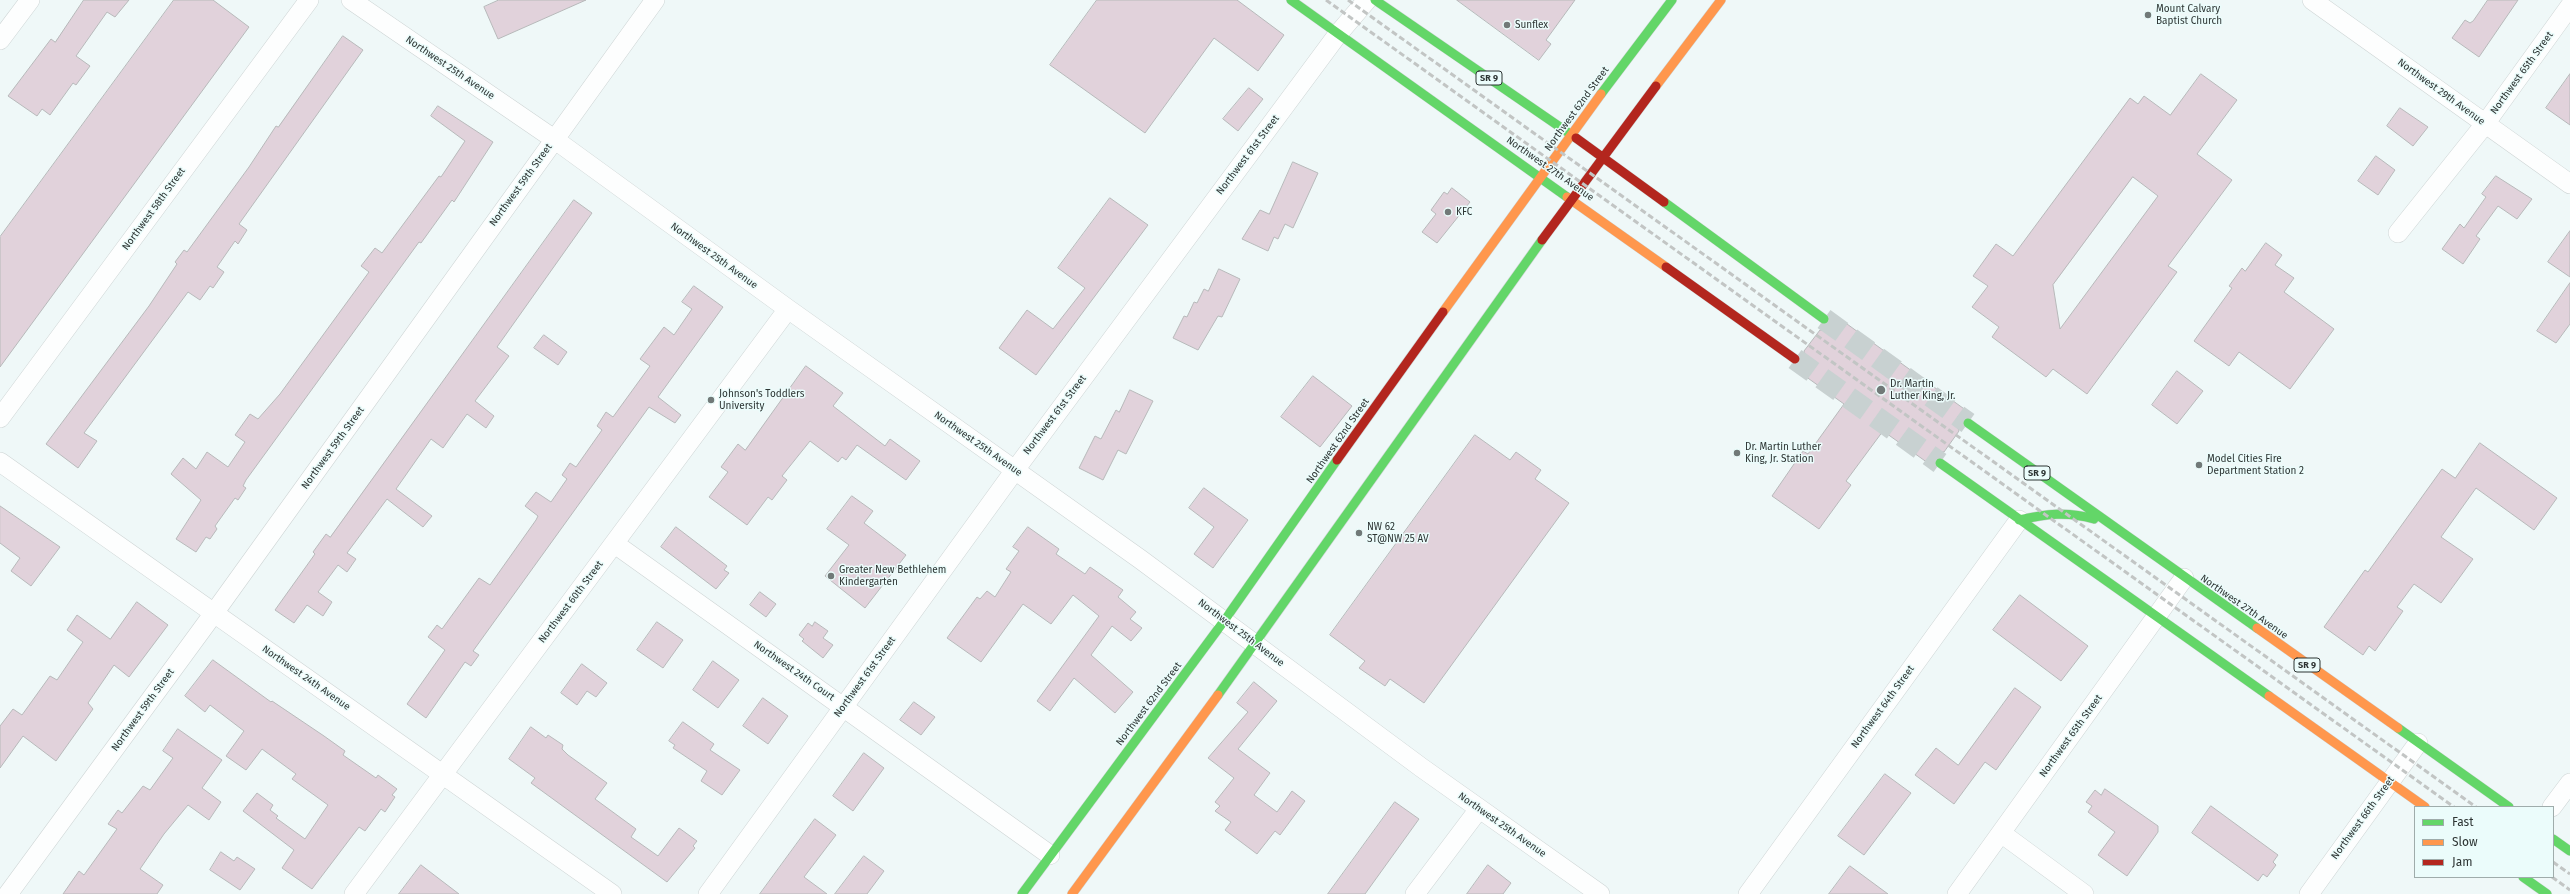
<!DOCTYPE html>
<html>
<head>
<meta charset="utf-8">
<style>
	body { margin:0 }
	#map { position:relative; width:2570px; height:894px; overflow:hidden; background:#eff8f8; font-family:"Fira Sans",sans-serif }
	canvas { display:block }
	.legend { position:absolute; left:2414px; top:806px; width:140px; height:72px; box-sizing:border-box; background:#ebfcfb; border:1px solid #9facab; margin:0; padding:5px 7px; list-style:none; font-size:12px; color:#2d3433 }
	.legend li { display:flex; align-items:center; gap:8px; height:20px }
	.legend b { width:20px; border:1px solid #9facab }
</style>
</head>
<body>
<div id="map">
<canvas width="2570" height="894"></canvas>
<ul class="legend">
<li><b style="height:5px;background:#63d668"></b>Fast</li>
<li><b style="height:5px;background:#ff974d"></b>Slow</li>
<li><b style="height:5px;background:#b3261e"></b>Jam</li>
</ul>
</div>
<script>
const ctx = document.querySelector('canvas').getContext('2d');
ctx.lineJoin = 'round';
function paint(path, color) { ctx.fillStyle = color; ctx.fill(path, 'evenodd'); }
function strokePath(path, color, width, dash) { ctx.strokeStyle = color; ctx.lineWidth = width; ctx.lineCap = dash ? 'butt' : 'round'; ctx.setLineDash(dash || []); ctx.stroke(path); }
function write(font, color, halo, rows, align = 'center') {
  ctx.font = font + ' "Fira Sans",sans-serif'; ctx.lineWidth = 3; ctx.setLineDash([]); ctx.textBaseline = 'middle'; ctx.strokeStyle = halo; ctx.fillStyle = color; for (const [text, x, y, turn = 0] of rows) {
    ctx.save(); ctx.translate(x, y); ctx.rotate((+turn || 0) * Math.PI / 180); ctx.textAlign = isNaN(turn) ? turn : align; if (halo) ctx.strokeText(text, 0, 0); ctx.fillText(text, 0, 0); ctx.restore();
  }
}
const building = new Path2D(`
	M84,0h45l-14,17 -8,-5 -31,44 14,10 -14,19 -3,-2 -23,32 -8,-6 -5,7 -29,-20 43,-57 4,3z
	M174,0h39l36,27 -249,340v-130z
	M499,0h87l-88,39 -14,-32z
	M1097,0h140l47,35 -26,36 -44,-33 -69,95 -95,-68z
	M1457,0h118l-29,40 5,4 -12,16z
	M2488,0h30l-39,57 -27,-19 13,-18 5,3 3,-2z
	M343,36l20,14 -124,174 8,6 -9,14 -3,-3 -18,26 7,5 -11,16 -3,-2 -10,14 -12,-8 -104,141 13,8 -19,27 -32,-24 103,-138 28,-42 -2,-2 9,-12 3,2 62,-85 27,-41 2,1z
	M2201,74l36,26 -40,54 35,26 -64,86 9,6 -90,122 -34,-25 -7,8 -54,-40 7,-10 -27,-20 16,-21 -15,-10 23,-32 17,12 117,-158 8,6 6,-8 26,19zM2133,177l25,19 -98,133 -7,-44z
	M2570,74v51l-24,-17z
	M1249,88l14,11 -25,32 -15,-12z
	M438,106l55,36 -39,60 -2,-2 -31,43 -2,-1 -173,238 -3,6 3,2 -8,12 -3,-2 -20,28 2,3 -7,10 -4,-2 -10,15 -20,-13 25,-39 -30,-26 12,-16 13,11 11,-17 21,15 17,-25 -10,-7 15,-21 8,5 22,-25 89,-122 -8,-6 14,-18 7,5 57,-77 2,1 24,-36 -34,-25z
	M2400,108l28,19 -15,19 -26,-20z
	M2376,156l19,14 -17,25 -20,-14z
	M1293,162l25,11 -25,55 -8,-4 -7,15 -4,-2 -6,14 -26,-12 18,-29 9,4z
	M2496,176l36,23 -15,20 -19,-13 -22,30 4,3 -17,25 -21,-15 18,-25 4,4 22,-31 -4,-3z
	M1452,188l18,14 -33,41 -15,-11 14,-18 -5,-4 13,-18 3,2z
	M1110,198l38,27 -112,150 -37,-27 28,-38 26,19 32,-41 -27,-20z
	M574,200l18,13 -95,134 12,9 -34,45 19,15 -8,12 -19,-14 -24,34 -12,-9 -35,50 36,27 -9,11 -36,-28 -40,54 9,6 -9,13 -9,-7 -20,27 14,10 -9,14 -16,-11 -13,18 -19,-13 40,-56 -2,-2 13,-18 4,3z
	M2570,231v46l-22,-15z
	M2266,243l16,12 -7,10 19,13 -10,14 50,37 -44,60 -51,-37 -10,14 -35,-25 38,-53 -3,-2 13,-18 3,3z
	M1219,269l21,10 -18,38 -4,-1 -20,34 -25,-12 11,-22 3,1 7,-15 3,1 7,-14 4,2z
	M2570,283v41l-14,19 -19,-12z
	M694,286l29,21 -65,90 23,18 -6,8 -26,-16 -176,244 6,4 -8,11 -6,-4 -39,56 -19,-14 38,-54 -17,-13 9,-12 5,4 37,-51 11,7 46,-65 2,-4 -13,-10 11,-14 15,10 16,-23 -5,-4 8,-12 6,4 26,-37 -5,-4 9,-14 7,5 37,-51 -10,-7 24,-32 10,8 18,-26 -10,-7z
	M1836,316l131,95 -9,5 -2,6 3,9 -15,21h-10l-4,4 -2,7 -45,-32 -37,50 5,4 -32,44 -47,-33 31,-45 5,3 36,-50 -46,-33 7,-4 2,-6 -3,-10 16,-21 9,1 5,-4z
	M544,335l23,17 -9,13 -24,-17z
	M806,366l37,27 -10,13 52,40 5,-7 30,22 -14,19 -49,-35 -11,15 -4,-3 -4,5 -28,-21 -28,35 5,4 -15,20 -4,-3 -21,28 -38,-28 19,-25 -7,-5 17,-23 7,6z
	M2177,371l26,20 -26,33 -25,-19z
	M1313,376l39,30 -32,41 -39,-30z
	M1130,390l23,11 -27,53 -8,-4 -15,30 -24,-12 16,-32 6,3 15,-29 3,2z
	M1475,435l35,25 6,-8 25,18 -6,9 34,24 -145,200 -34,-24 -5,7 -26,-18 6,-7 -35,-26z
	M2480,443l77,55 -23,32 -58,-42 -35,49 32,22 -32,44 -27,-19 -17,23 6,4 -28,40 -6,-5 -6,9 -39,-28 41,-57 3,2 74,-103 13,9z
	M1204,488l44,32 -35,48 -19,-14 20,-27 -25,-19z
	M852,496l21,15 -9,12 42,32 -41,53 -40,-32 24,-31 -22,-16z
	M0,506l60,41 -29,39 -20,-15 9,-13 -20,-15z
	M676,527l51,39 -3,4 5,3 -13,16 -55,-42z
	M1028,527l31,22 -3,5 29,20 5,-7 33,23 -5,7 18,15 -6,7 12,9 -11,13 -19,-15 -21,29 42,37 -18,21 -41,-35 -24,33 -13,-10 62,-85 -26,-21 -22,29 -28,-20 -42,58 -34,-24 30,-41 3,2 7,-8 8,6 16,-25 -5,-3 13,-18 -6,-4z
	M760,592l16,12 -10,13 -16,-12z
	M2020,595l68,51 -27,35 -68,-51z
	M137,602l31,23 -39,52 -15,-12 -26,38 5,6 -37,52 -33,-25 -23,32v-42l13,-17 9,6 28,-39 7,4 26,-38 -16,-12 10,-15 33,24z
	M657,622l26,18 -20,28 -26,-18z
	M815,622l13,9 -5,7 10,7 -10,13 -21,-17 2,-2 -5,-4 9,-12 4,3z
	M213,660l58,42 1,-1 52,35 21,15 -2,4 33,23 2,-3 19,14 -5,6 3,2 -10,15 -4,-3 -16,22 -6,-4 -47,62 -30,-21 12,-18 -51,-39 14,-18 16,12 -3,5 8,6 -2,2 29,21 23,-34 -36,-26 4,-5 -34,-25 -16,21 -20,-14 18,-25 -34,-26 -5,7 -20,-16z
	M713,661l26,19 -21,28 -25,-18z
	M582,664l25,19 -11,14 -9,-6 -10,14 -16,-12z
	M1254,682l23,19 -39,48 32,24 -16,22 23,17 15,-21 13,10 -25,34 -5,-4 -18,23 -32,-24 6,-8 -16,-11 5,-5 -5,-4 19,-24 -26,-20 40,-46 -11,-9z
	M2015,688l26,19 -45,63 -11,-8 -31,42 -39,-29 21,-27 22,17z
	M763,698l25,18 -20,28 -25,-18z
	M914,702l21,15 -14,18 -21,-15z
	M683,722l31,22 -4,6 30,20 -18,25 -21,-14 6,-10 -34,-23 2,-3 -6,-4z
	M531,727l15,11 2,-3 15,10 -1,4 6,6 39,28 -12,16 41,30 -5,8 27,19 21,-28 18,13 -4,5 2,2 -28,34 -136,-99 4,-5 -26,-19z
	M178,729l44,31 -20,28 19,14 -12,18 -21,-15 -24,29 -24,35 23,16 -6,9h-94l16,-23 5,4 33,-46 -9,-5 10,-14 4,3 21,-27 7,4 23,-32 -10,-7z
	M864,753l20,15 -31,43 -20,-15z
	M1885,774l26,19 -47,62 -26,-19z
	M2105,789l53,37v6l-31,44 -29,-21 17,-23 -27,-20 4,-6 -6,-4 9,-12 6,5z
	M1395,802l24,17 -54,75h-37z
	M2211,806l67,49 -5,7 3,3 -9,12 -4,-3 -5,7 -66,-48z
	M815,819l21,16 -32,42 23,17h-67z
	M221,852l13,9 3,-4 18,12 -15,21 -30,-20z
	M864,856l20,15 -17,23h-32z
	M421,865l38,29h-60z
	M1488,865l23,18 -8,11h-36z
	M1850,866l38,28h-59z`);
const primaryTunnel = new Path2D(`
	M1824,319l144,104
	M1795,359l145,104`);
const street = new Path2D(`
	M351,0l203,139 234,170 352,250 282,209 178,126
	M2312,0l258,184
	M0,40l30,-40
	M2398,233l87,-109 85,-118
	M0,418l309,-418
	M0,462l612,432
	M615,544l435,311
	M2552,807l18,-24
	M2001,833l83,61
	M8,894l206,-281 441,-613
	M354,894l434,-585
	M708,894l307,-424 323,-436 29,-34
	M1415,894l64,-85
	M1748,894l271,-374
	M1957,894l227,-316
	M2309,894l109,-151`);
const fast = new Path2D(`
	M1291,0l276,197
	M1375,0l201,138
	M1601,94l71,-94
	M1664,202l160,117
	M1968,423l289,205
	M1940,463l329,233
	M2019,520c27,-6 48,-9 75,-1
	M1218,695l324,-455
	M2398,728l111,79
	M2553,839l17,12
	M2523,877l24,17
	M1022,894l202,-273 113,-161`);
const slow = new Path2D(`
	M1656,86l65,-86
	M1567,197l99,70
	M1443,312l158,-218
	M2257,628l141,100
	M2269,696l156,111
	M1072,894l146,-199`);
const jam = new Path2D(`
	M1576,138l88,64
	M1542,240l114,-154
	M1666,267l129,92
	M1337,460l106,-148`);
const rail = new Path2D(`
	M1326,0l1128,807
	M1348,0l1128,807
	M2553,862l17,12
	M2552,877l18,13`);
const markers = [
	[2148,15,4,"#717978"],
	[1507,25,4,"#717978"],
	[1448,212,4,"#717978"],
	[1881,390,5,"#717978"],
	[711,400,4,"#717978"],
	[1737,453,4,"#717978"],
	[2199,465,4,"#717978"],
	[1359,533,4,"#717978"],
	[831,576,4,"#717978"]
];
const shields = [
	[1489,78,26],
	[2037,473,26],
	[2307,665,26]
];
const shieldNames = [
	["SR 9",1489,78],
	["SR 9",2037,473],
	["SR 9",2307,665]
];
const poiNames = [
	["Mount Calvary",2156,9],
	["Baptist Church",2156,21],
	["Sunflex",1515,25],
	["KFC",1456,212],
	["Dr. Martin",1890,384],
	["Luther King, Jr.",1890,396],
	["Johnson's Toddlers",719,394],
	["University",719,406],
	["Dr. Martin Luther",1745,447],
	["King, Jr. Station",1745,459],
	["Model Cities Fire",2207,459],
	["Department Station 2",2207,471],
	["NW 62",1367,527],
	["ST@NW 25 AV",1367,539],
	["Greater New Bethlehem",839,570],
	["Kindergarten",839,582]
];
const streetNames = [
	["Northwest 25th Avenue",450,68,34],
	["Northwest 65th Street",2522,73,-54],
	["Northwest 29th Avenue",2441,92,36],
	["Northwest 62nd Street",1577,109,-54],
	["Northwest 61st Street",1248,155,-53],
	["Northwest 27th Avenue",1550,169,35],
	["Northwest 59th Street",521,185,-54],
	["Northwest 58th Street",154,209,-54],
	["Northwest 25th Avenue",714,256,36],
	["Northwest 61st Street",1055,415,-53],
	["Northwest 62nd Street",1338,441,-55],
	["Northwest 25th Avenue",978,444,35],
	["Northwest 59th Street",333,448,-54],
	["Northwest 60th Street",571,602,-53],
	["Northwest 27th Avenue",2244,607,35],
	["Northwest 25th Avenue",1241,633,37],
	["Northwest 24th Court",794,671,35],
	["Northwest 61st Street",865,677,-54],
	["Northwest 24th Avenue",306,678,35],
	["Northwest 62nd Street",1149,704,-53],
	["Northwest 64th Street",1883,707,-54],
	["Northwest 59th Street",143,710,-54],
	["Northwest 65th Street",2071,736,-54],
	["Northwest 66th Street",2363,818,-54],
	["Northwest 25th Avenue",1502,825,35]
];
paint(building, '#e1d2db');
strokePath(building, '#b7b9ba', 1);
strokePath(primaryTunnel, '#c8d1d1', 22, [22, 11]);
strokePath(street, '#cdd4d4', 20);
strokePath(fast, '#cdd4d4', 10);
strokePath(slow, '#cdd4d4', 10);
strokePath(jam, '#cdd4d4', 10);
strokePath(street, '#fdfefe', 19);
strokePath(fast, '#63d668', 9);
strokePath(slow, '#ff974d', 9);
strokePath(jam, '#b3261e', 9);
strokePath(rail, '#c2c5c4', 3, [6, 3]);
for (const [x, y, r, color] of markers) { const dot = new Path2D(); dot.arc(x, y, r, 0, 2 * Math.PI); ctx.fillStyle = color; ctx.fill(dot); strokePath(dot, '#ebfcfb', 1.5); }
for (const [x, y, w] of shields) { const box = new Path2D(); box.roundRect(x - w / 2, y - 7, w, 14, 3); ctx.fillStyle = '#ebfcfb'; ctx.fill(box); strokePath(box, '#2d3433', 1); }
write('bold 9px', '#2d3433', null, shieldNames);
write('10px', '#2d3433', '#ebfcfb', poiNames, 'left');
write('10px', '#2d3433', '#ebfcfb', streetNames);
</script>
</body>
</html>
